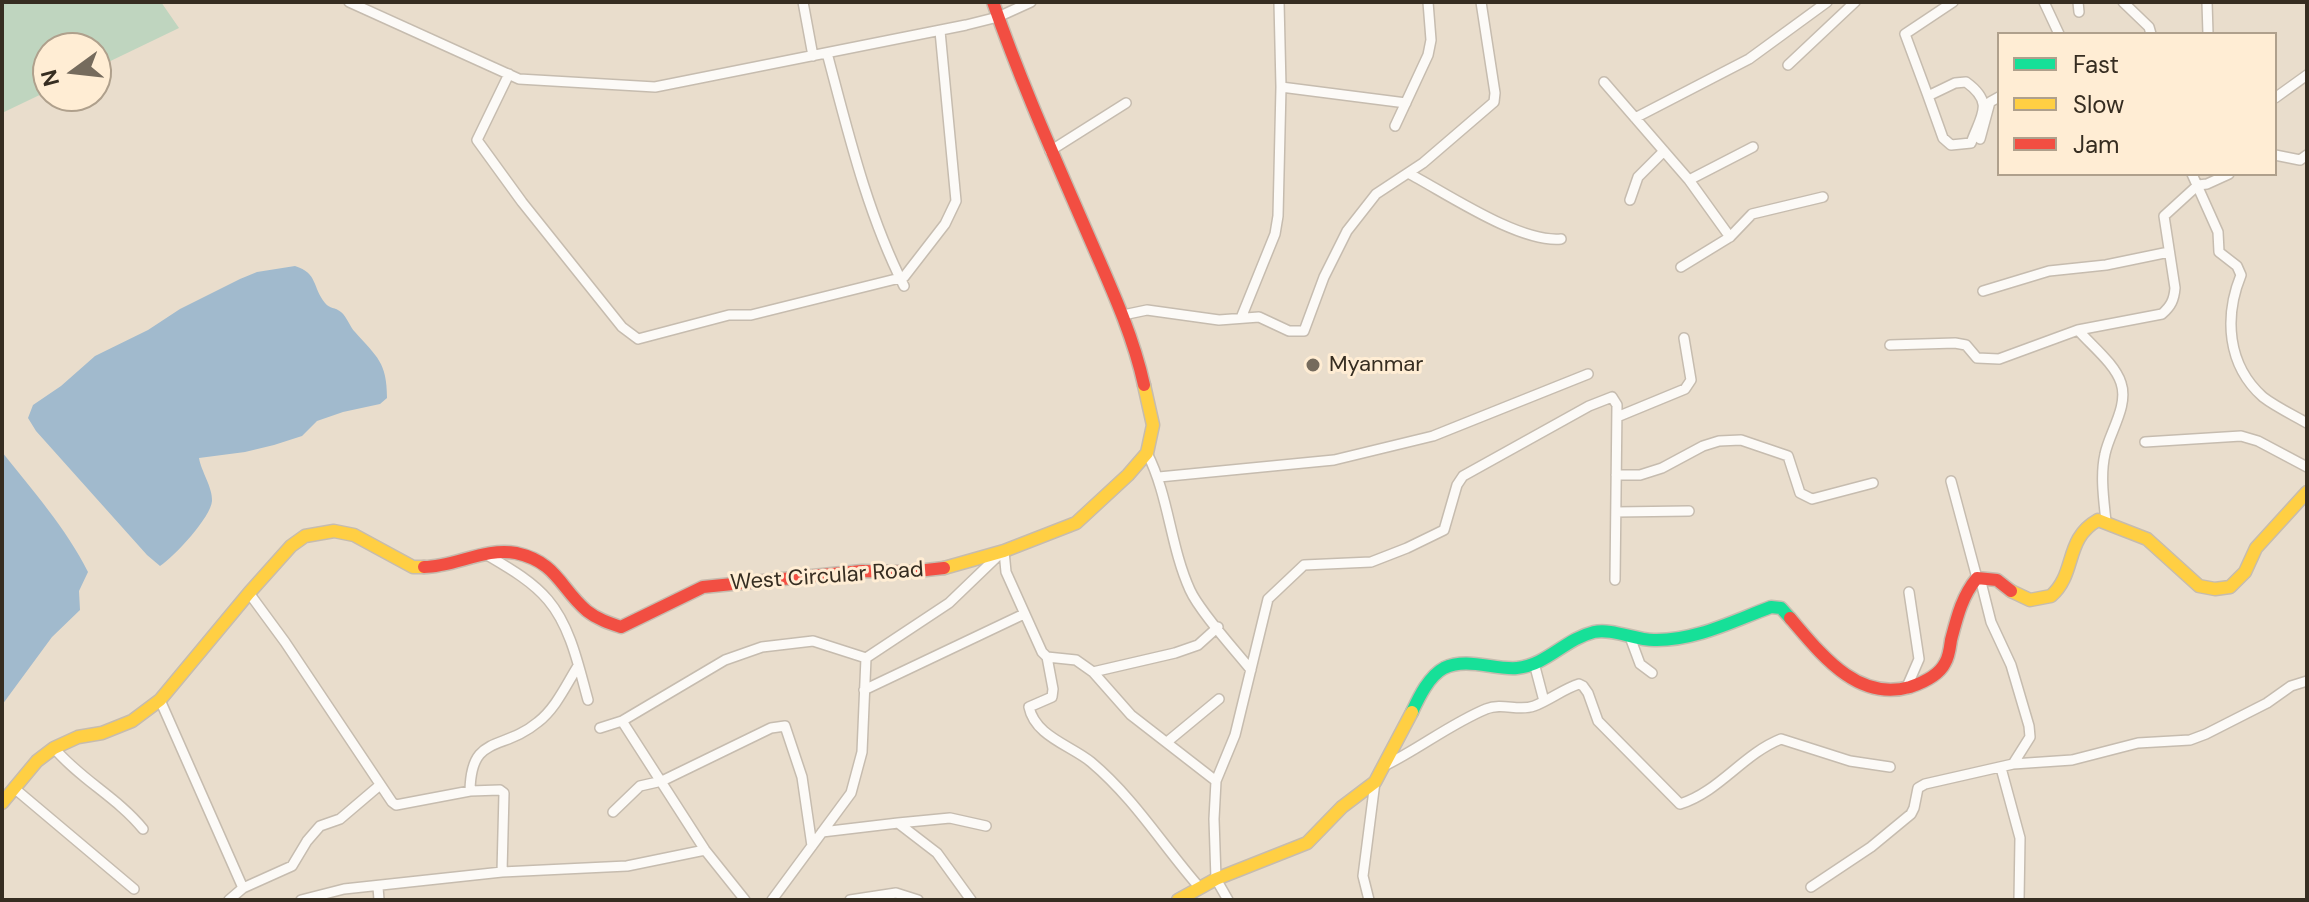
<!DOCTYPE html>
<html>
<head>
<meta charset="utf-8">
<style>
	body { margin:0 }
	#map { position:relative; width:2309px; height:902px; overflow:hidden; background:#e9ddcc; font-family:"DM Sans",sans-serif }
	canvas { display:block }
	.frame { position:absolute; inset:0; border:4px solid #362d21; pointer-events:none }
	.legend { position:absolute; left:1997px; top:32px; width:280px; height:144px; box-sizing:border-box; background:#ffedd4; border:2px solid #afa08c; margin:0; padding:10px 14px; list-style:none; font-size:24px; color:#362d21 }
	.legend li { display:flex; align-items:center; gap:16px; height:40px }
	.legend b { width:40px; border:2px solid #afa08c }
	.north { position:absolute; left:32px; top:32px; width:80px; height:80px; box-sizing:border-box; background:#ffedd4; border:2px solid #afa08c; border-radius:50%; rotate:255deg; font-size:22px; font-weight:700; line-height:32px; text-align:center; color:#362d21 }
	.north::after { content:''; display:block; margin:auto; width:28px; height:36px; background:#756b5d; clip-path:polygon(50% 0,100% 100%,50% 72%,0 100%) }
</style>
</head>
<body>
<div id="map">
<canvas width="2309" height="902"></canvas>
<div class="frame"></div>
<ul class="legend">
<li><b style="height:10px;background:#16e098"></b>Fast</li>
<li><b style="height:10px;background:#ffcf43"></b>Slow</li>
<li><b style="height:10px;background:#f24e42"></b>Jam</li>
</ul>
<div class="north">N</div>
</div>
<script>
const ctx = document.querySelector('canvas').getContext('2d');
ctx.lineJoin = 'round';
function paint(path, color) { ctx.fillStyle = color; ctx.fill(path, 'evenodd'); }
function strokePath(path, color, width, dash) { ctx.strokeStyle = color; ctx.lineWidth = width; ctx.lineCap = dash ? 'butt' : 'round'; ctx.setLineDash(dash || []); ctx.stroke(path); }
function write(font, color, halo, rows, align = 'center') {
  ctx.font = font + ' "DM Sans",sans-serif'; ctx.lineWidth = 6; ctx.setLineDash([]); ctx.textBaseline = 'middle'; ctx.strokeStyle = halo; ctx.fillStyle = color; for (const [text, x, y, turn = 0] of rows) {
    ctx.save(); ctx.translate(x, y); ctx.rotate((+turn || 0) * Math.PI / 180); ctx.textAlign = isNaN(turn) ? turn : align; if (halo) ctx.strokeText(text, 0, 0); ctx.fillText(text, 0, 0); ctx.restore();
  }
}
const green = new Path2D(`
	M2,2h159l18,26 -83,40v-20h-48v43l-46,22z`);
const water = new Path2D(`
	M295,266c23,7 17,21 30,37 5,6 10,4 16,9 6,5 9,15 14,20 22,25 32,30 32,66l-7,6 -37,8 -26,9 -15,15 -28,9 -29,7 -46,6c2,13 14,30 13,43 -1,16 -38,56 -52,65l-13,-11 -111,-124 -8,-13 5,-13 28,-19 34,-30 53,-26 32,-21 60,-30 17,-7z
	M2,452c31,39 64,76 86,120l-9,19 1,19 -28,27 -50,68z`);
const street = new Path2D(`
	M349,2l170,77 136,8 311,-62 32,-8 33,-15
	M803,2l10,54
	M2044,2l15,32
	M2078,2l1,10
	M2123,2l26,25 2,7
	M2207,2l1,32
	M827,53c21,79 40,160 77,233
	M1788,65l67,-63
	M509,74l-32,66 45,62 100,125 16,12 91,-24h22l153,-38 41,-53 11,-23 -16,-170
	M1604,82l85,98 41,57
	M1281,87l125,16
	M1928,96l15,42 8,7 20,-2c10,-28 24,-40 -5,-61l-11,1 -27,13 -23,-62 48,-32
	M2275,98l32,-23
	M1635,118l114,-59 78,-57
	M1395,126l33,-71 3,-15 -3,-38
	M1980,139l10,-37 9,-5
	M1050,151l76,-48
	M2275,155l25,5 7,-5
	M1408,173c38,20 111,70 153,66
	M2192,174l26,58 1,20 18,14 4,9c-17,42 -14,90 22,122 13,10 30,18 44,26
	M1689,180l64,-33
	M1630,200l8,-23 26,-26
	M1681,267l49,-30 22,-23 71,-17
	M1983,291l66,-20 57,-6 63,-13
	M1123,315l24,-5 72,10 40,-3 30,14h15l20,-54 23,-46 29,-37 47,-31 71,-61 1,-9 -14,-91
	M1241,318l34,-84 3,-18 3,-129 -2,-85
	M2078,330c14,16 37,34 43,53 8,23 -12,50 -16,71 -5,22 -1,47 1,68
	M1890,345l65,-2 11,2 11,13 22,1 79,-29 84,-16c9,-8 12,-14 13,-26l-11,-72 34,-31 9,-1 22,-10
	M1617,417l68,-28 6,-9 -7,-42
	M2145,442l96,-6 17,5 49,26
	M1147,453c22,43 23,93 43,137 10,22 45,60 61,80
	M1616,475h24l22,-7 41,-22 16,-5 22,-1 47,16 12,37 12,6 61,-16
	M1159,477l175,-17 99,-24 155,-62
	M1951,481l26,97
	M1616,512l73,-1
	M1004,551l2,21 36,80 5,5 29,3 17,12 38,43 85,66
	M487,555c22,13 45,26 61,45 23,27 31,68 40,100
	M1980,578l11,44 20,43 18,61 1,11 -17,27
	M249,593l36,49 107,160 4,3 74,-14 30,-1 4,3 -2,79
	M1630,637l10,27 12,9
	M1047,657l6,32 -1,8 -23,10c6,29 41,38 62,55 44,37 72,84 109,126
	M1534,663l10,38
	M1093,672l82,-19 23,-8 20,-18
	M1906,689l13,-30 -10,-67
	M864,690l160,-76
	M160,700l83,188
	M622,721l83,129 40,50
	M600,728l22,-7 103,-61 37,-13 51,-6 53,17
	M1167,742l52,-43
	M54,748c26,31 64,50 89,81
	M1384,766c35,-17 66,-42 102,-57 17,-7 32,3 48,-3 16,-6 29,-17 45,-22l4,2 5,7 10,28 82,83c39,-12 63,-50 101,-65l69,22 40,6
	M2001,768l19,70 -1,62
	M14,788l120,101
	M470,791c1,-58 32,-39 68,-69 18,-14 28,-37 40,-56
	M613,812l27,-26 22,-5 109,-53 14,-2 17,51 10,69
	M898,823l52,-5 36,8
	M822,832l76,-9 39,30 34,47
	M378,887l1,13
	M1811,887l60,-40 40,-33 3,-6 4,-20 7,-4 88,-20 59,-4 66,-17 52,-3 16,-6 61,-31 24,-17 16,-5
	M229,900l14,-12 49,-22 15,-25 13,-15 20,-7 40,-34
	M301,900l43,-11 158,-17 125,-6 78,-16
	M772,900l79,-107 11,-41 4,-94 83,-55 52,-50
	M850,900l46,-7 22,7
	M1228,900l-12,-21 -2,-60 2,-38 19,-46 33,-136 36,-34 67,-3 36,-14 37,-18 13,-45 6,-9 126,-70 23,-9 5,8 -2,175
	M1369,900l-6,-24 12,-94`);
const fast = new Path2D(`
	M1412,712c7,-15 17,-36 32,-44 23,-11 50,2 73,0 30,-3 48,-29 77,-36 18,-4 41,8 60,8 41,1 79,-19 117,-33l10,1 9,10`);
const slow = new Path2D(`
	M944,568l60,-17 72,-28 52,-48 19,-22 6,-28 -9,-40
	M2011,591l19,9 21,-4c26,-23 13,-57 47,-76l49,19 52,47 16,3 15,-2 15,-15 11,-24 51,-56
	M2,803l35,-42 17,-13 24,-11 24,-4 30,-12 28,-21 89,-107 42,-47 14,-10 29,-5 20,4 59,32h11
	M1178,900l38,-21 91,-36 35,-36 33,-25 37,-70`);
const jam = new Path2D(`
	M993,2c27,78 60,152 93,228 22,51 46,101 58,155
	M424,567c30,0 62,-20 92,-14 41,9 44,35 71,58 10,8 22,12 34,16l82,-40 159,-16 46,1 36,-4
	M1790,618c31,36 67,84 120,69 12,-4 29,-12 35,-24 4,-6 5,-16 6,-23 6,-23 11,-44 26,-62l20,2 14,11`);
const markers = [
	[1313,365,8,"#756b5d"]
];
const poiNames = [
	["Myanmar",1329,365]
];
const streetNames = [
	["West Circular Road",827,577,-4]
];
paint(green, '#bfd5bf');
paint(water, '#a1bacd');
strokePath(street, '#c6bcaf', 12);
strokePath(fast, '#c6bcaf', 15);
strokePath(slow, '#c6bcaf', 15);
strokePath(jam, '#c6bcaf', 15);
strokePath(street, '#fcfaf7', 9);
strokePath(fast, '#16e098', 12);
strokePath(slow, '#ffcf43', 12);
strokePath(jam, '#f24e42', 12);
for (const [x, y, r, color] of markers) { const dot = new Path2D(); dot.arc(x, y, r, 0, 2 * Math.PI); ctx.fillStyle = color; ctx.fill(dot); strokePath(dot, '#ffedd4', 3); }
write('22px', '#362d21', '#ffedd4', poiNames, 'left');
write('22px', '#362d21', '#ffedd4', streetNames);
</script>
</body>
</html>
